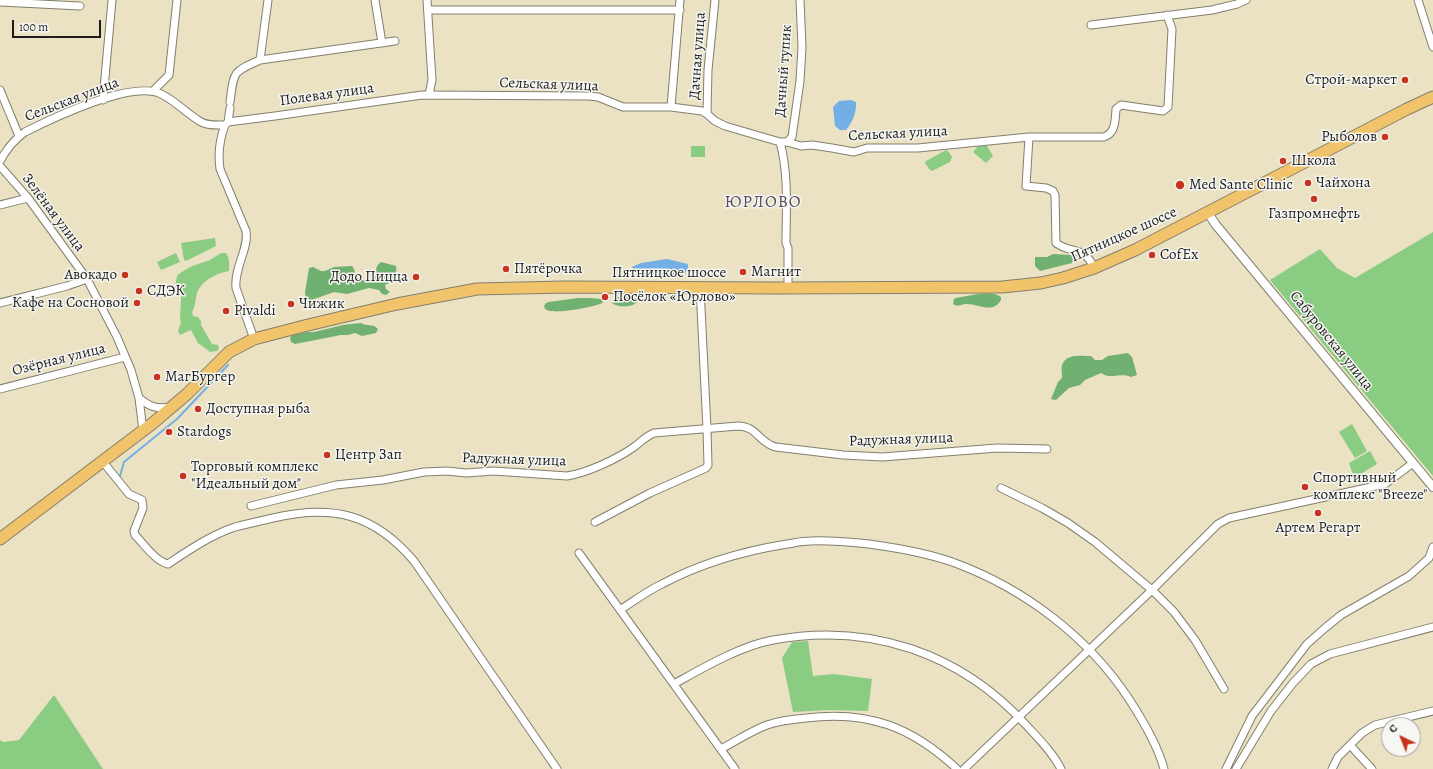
<!DOCTYPE html>
<html>
<head>
<meta charset="utf-8">
<style>
	body { margin:0 }
	#map { position:relative; width:1433px; height:769px; overflow:hidden; background:#eae2c2; font-family:Alegreya,serif }
	canvas { display:block }
	.north { position:absolute; left:1381px; top:717px; width:40px; height:40px; box-sizing:border-box; background:#f6f6f2; border:1px solid #9f9f9c; border-radius:50%; rotate:317deg; font-size:11px; font-weight:700; line-height:16px; text-align:center; color:#1c1c1c }
	.north::after { content:''; display:block; margin:auto; width:14px; height:18px; background:#c8321e; clip-path:polygon(50% 0,100% 100%,50% 72%,0 100%) }
	.scale { position:absolute; left:12px; top:20px; width:89px; height:18px; box-sizing:border-box; border:2px solid #1c1c1c; border-top:0; padding-left:5px; font-size:12px; line-height:14px; white-space:nowrap; color:#1c1c1c; -webkit-text-stroke:3px #f6f6f2; paint-order:stroke }
</style>
</head>
<body>
<div id="map">
<canvas width="1433" height="769"></canvas>
<div class="north">С</div>
<div class="scale">100 m</div>
</div>
<script>
const ctx = document.querySelector('canvas').getContext('2d');
ctx.lineJoin = 'round';
function paint(path, color) { ctx.fillStyle = color; ctx.fill(path, 'evenodd'); }
function strokePath(path, color, width, dash) { ctx.strokeStyle = color; ctx.lineWidth = width; ctx.lineCap = dash ? 'butt' : 'round'; ctx.setLineDash(dash || []); ctx.stroke(path); }
function write(font, color, halo, rows, align = 'center') {
  ctx.font = font + ' Alegreya,serif'; ctx.lineWidth = 3; ctx.setLineDash([]); ctx.textBaseline = 'middle'; ctx.strokeStyle = halo; ctx.fillStyle = color; for (const [text, x, y, turn = 0] of rows) {
    ctx.save(); ctx.translate(x, y); ctx.rotate((+turn || 0) * Math.PI / 180); ctx.textAlign = isNaN(turn) ? turn : align; if (halo) ctx.strokeText(text, 0, 0); ctx.fillText(text, 0, 0); ctx.restore();
  }
}
const green = new Path2D(`
	M691,146h14v11h-14z
	M978,146h9l6,10 -7,7 -13,-11z
	M946,150l2,1 4,6 -2,5 -18,9 -2,-1 -5,-7 1,-2z
	M1433,232v244l-163,-196 50,-31 17,19 18,10z
	M215,238l1,8 -30,15 -2,-1 -3,-17z
	M176,253l4,9 -19,8 -4,-8z
	M221,253h5c4,6 3,11 3,18 -12,2 -28,10 -32,22 -2,7 -1,12 -5,19l1,4 5,1 3,4v4l11,19 6,1 1,3 -2,3 -7,1 -12,-9 -7,-13 -11,5 -2,-4 3,-9 -1,-4 1,-18v-5l-6,-8 2,-11 3,-3 12,-7 18,-6z
	M1352,424l15,27 -12,7 -16,-26z
	M1370,451l7,13 -23,14 -5,-15z
	M808,641l5,35 21,-2 38,5 -4,32 -38,-1 -37,2 -11,-54 10,-16z
	M54,695l49,74h-103v-29l3,2 16,-2z`);
const forest = new Path2D(`
	M1053,254l19,1 4,4 -4,4 -32,8 -5,-5v-9h12z
	M381,262l15,4c2,8 -4,16 -11,19l1,4 4,3 -4,3 -4,-1 -3,-4 -10,-2 -22,6 -13,-2 -28,10 -1,-10 4,-24 4,-1 8,4h4l9,-4 18,-1c3,3 2,5 4,9 3,7 13,6 19,3 1,-7 0,-12 6,-16z
	M978,294c8,0 16,-2 23,3v3c-9,15 -23,3 -36,4 -5,1 -7,3 -12,0l1,-5 2,-1z
	M631,296l5,1 2,3c-3,8 -20,8 -26,3l5,-6z
	M578,298h12l11,1 2,3c-4,5 -45,11 -52,9 -2,0 -4,-1 -6,-2l-1,-3 2,-3 3,-1z
	M361,323c6,4 12,0 17,6l-2,4 -14,3 -7,-3 -7,2h-7l-46,9 -4,-2 -1,-5 3,-2 14,-3h7l29,-7z
	M1128,353l4,4 5,18 -6,2c-11,-5 -20,3 -30,-4l-16,7 -5,5 -11,3 -13,12 -5,-1 7,-17 4,-4c0,-4 -1,-9 0,-13 4,-12 20,-9 29,-9l4,4h7l6,-4z`);
const water = new Path2D(`
	M851,100l5,2c1,10 -4,21 -10,28h-6l-5,-4 -2,-19 6,-6z
	M667,259l21,5v5l-5,7 -50,-3 -1,-6 9,-4z`);
const stream = new Path2D(`
	M120,476l4,-14 53,-43 51,-54`);
const minor = new Path2D(`
	M375,0l7,43
	M427,0l5,80 -3,15
	M1418,0l15,47
	M0,2l80,4
	M428,10h252
	M1091,25l121,-15 25,-6 9,-4
	M260,60l135,-19
	M0,90l19,46
	M153,91l16,-16 8,-75
	M103,100l9,-100
	M230,102c4,-30 2,-30 30,-42l8,-60
	M671,107l9,-107
	M707,114l1,-44 7,-70
	M228,122l47,-6 147,-21 167,1 9,1 25,10h48l31,4 5,3 8,7 10,5 55,16h7l14,4 11,-1 20,3 22,4 13,-4h51l111,-11h75c12,-4 11,-17 12,-28l5,-4 42,6 5,-4 4,-78 -5,-14
	M228,122l2,-14
	M225,125c-5,13 -7,30 -5,44l26,62c3,18 -12,36 -10,57l18,51
	M1029,137l-3,49 20,2 7,3 2,4 1,48c17,12 28,2 38,25
	M780,142c9,33 6,68 6,101l2,5v40
	M787,142l5,-5 8,-56 2,-34 -2,-47
	M0,161c6,-11 15,-22 25,-29 28,-14 107,-52 136,-38 15,7 26,20 40,28 7,4 17,3 24,3l3,-3
	M0,166l28,32 59,81 30,58 14,33 8,28 4,33
	M0,205l28,-7
	M0,303l67,-17 20,-7
	M0,389l125,-32
	M139,398c11,9 17,11 32,9
	M103,462l26,32 13,6 1,8 -9,23 1,4c9,9 20,26 33,29 21,-14 43,-29 67,-37 12,-3 25,-6 38,-9 60,-14 101,-4 141,43l143,208
	M1001,488l41,20 26,15 27,19 57,48 22,22 21,28 29,49
	M251,506l85,-21 47,-5 41,-8 23,-1 19,2 28,-2 73,5c20,-3 50,-17 67,-29 7,-5 12,-11 20,-14l84,-7c19,0 21,17 38,21l67,8 39,2 115,-9 50,1
	M595,522l55,-29 56,-25 2,-3 -1,-36 -7,-141
	M579,553l156,216
	M620,610c14,-9 27,-19 42,-26 39,-21 82,-33 125,-40 7,-1 15,-3 23,-3 19,-1 39,1 59,3 29,4 59,9 86,19 70,26 133,74 174,136 13,20 29,47 35,70
	M674,684c29,-16 66,-38 99,-44 97,-18 188,13 254,86 12,13 26,27 34,43
	M1350,745l22,24
	M721,749c15,-8 30,-18 46,-24 12,-4 27,-6 39,-7 62,-8 106,9 151,51
	M964,769l188,-179 66,-66 11,-6 156,-34 28,-21
	M1226,769l26,-53 55,-72 18,-16 16,-13 68,-39 20,-18 4,-11
	M1236,769l35,-58 22,-28 18,-19 19,-10 103,-27
	M1332,769l6,-12 24,-24 13,-8 58,-14`);
const tertiary = new Path2D(`
	M1208,213l8,12 217,262`);
const primary = new Path2D(`
	M0,539l153,-116 34,-29 42,-42 25,-13 54,-14 89,-21 80,-15 87,-2 214,1 224,-1 39,-4 22,-5 31,-10 41,-18 272,-141 26,-12`);
const markers = [
	[1405,80,4,"#c8321e"],
	[1385,137,4,"#c8321e"],
	[1283,161,4,"#c8321e"],
	[1308,183,4,"#c8321e"],
	[1180,185,5,"#c8321e"],
	[1314,199,4,"#c8321e"],
	[1152,255,4,"#c8321e"],
	[506,269,4,"#c8321e"],
	[743,272,4,"#c8321e"],
	[125,275,4,"#c8321e"],
	[416,277,4,"#c8321e"],
	[139,291,4,"#c8321e"],
	[605,297,4,"#c8321e"],
	[137,303,4,"#c8321e"],
	[291,304,4,"#c8321e"],
	[226,311,4,"#c8321e"],
	[157,377,4,"#c8321e"],
	[198,409,4,"#c8321e"],
	[169,432,4,"#c8321e"],
	[327,455,4,"#c8321e"],
	[183,476,4,"#c8321e"],
	[1305,487,4,"#c8321e"],
	[1318,513,4,"#c8321e"]
];
const streetNames = [
	["Дачная улица",698,56,-86],
	["Дачный тупик",784,71,-86],
	["Сельская улица",549,85,2],
	["Полевая улица",327,95,-8],
	["Сельская улица",72,100,-21],
	["Сельская улица",898,134,-3],
	["Зелёная улица",53,213,53],
	["Пятницкое шоссе",1124,235,-24],
	["Пятницкое шоссе",669,273],
	["Сабуровская улица",1331,341,51],
	["Озёрная улица",59,360,-14],
	["Радужная улица",901,440,-2],
	["Радужная улица",514,460,2]
];
const poiNames = [
	["Строй-маркет",1397,80,"right"],
	["Рыболов",1377,137,"right"],
	["Школа",1291,161],
	["Чайхона",1316,183],
	["Med Sante Clinic",1189,185],
	["Газпромнефть",1314,214,"center"],
	["CofEx",1160,255],
	["Пятёрочка",514,269],
	["Магнит",751,272],
	["Авокадо",117,275,"right"],
	["Додо Пицца",408,277,"right"],
	["СДЭК",147,291],
	["Посёлок «Юрлово»",613,297],
	["Кафе на Сосновой",129,303,"right"],
	["Чижик",299,304],
	["Pivaldi",234,311],
	["МагБургер",165,377],
	["Доступная рыба",206,409],
	["Stardogs",177,432],
	["Центр Зап",335,455],
	["Торговый комплекс",191,467],
	["\"Идеальный дом\"",191,484],
	["Спортивный",1313,478],
	["комплекс \"Breeze\"",1313,495],
	["Артем Регарт",1318,528,"center"]
];
const quarterNames = [
	["ЮРЛОВО",763,203]
];
paint(green, '#8bcc83');
paint(forest, '#70b071');
paint(water, '#73afe5');
strokePath(stream, '#73afe5', 2);
strokePath(minor, '#837f6f', 9);
strokePath(tertiary, '#837f6f', 10);
strokePath(primary, '#837f6f', 13);
strokePath(minor, '#fff', 7);
strokePath(tertiary, '#fff', 8);
strokePath(primary, '#f1c36a', 11);
for (const [x, y, r, color] of markers) { const dot = new Path2D(); dot.arc(x, y, r, 0, 2 * Math.PI); ctx.fillStyle = color; ctx.fill(dot); strokePath(dot, '#f6f6f2', 1.5); }
write('15px', '#1c1c1c', '#f6f6f2', streetNames);
write('15px', '#1c1c1c', '#f6f6f2', poiNames, 'left');
ctx.letterSpacing = '1px';
write('17px', '#584a5e', '#f6f6f2', quarterNames);
ctx.letterSpacing = '0px';
</script>
</body>
</html>
